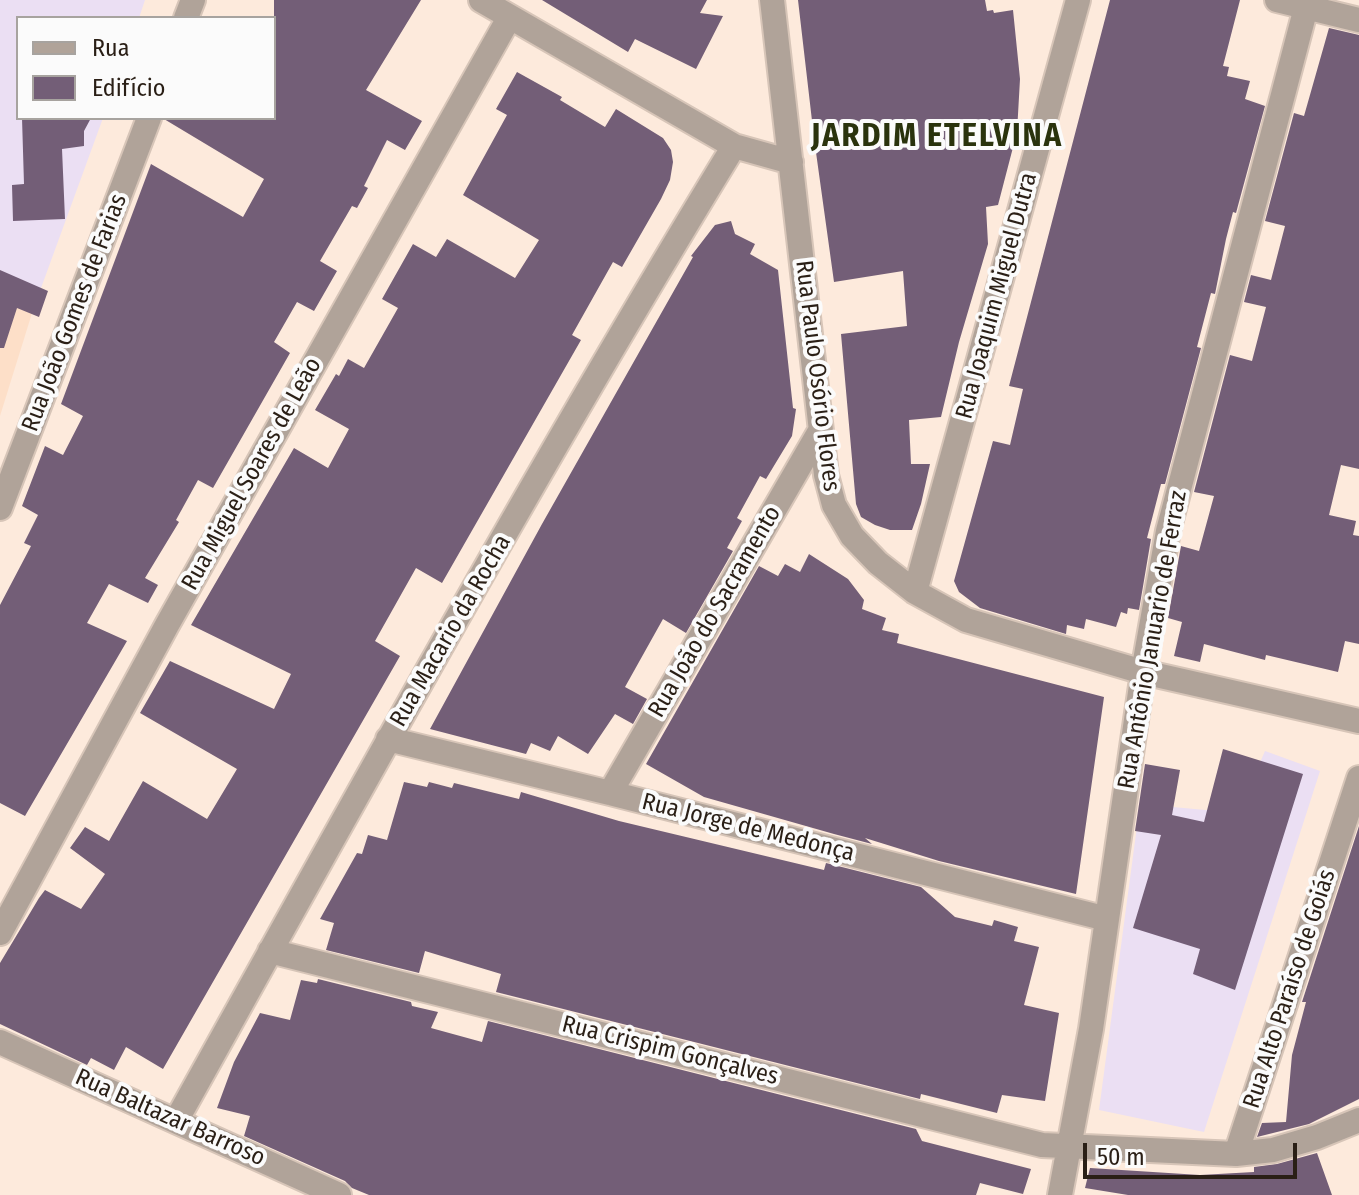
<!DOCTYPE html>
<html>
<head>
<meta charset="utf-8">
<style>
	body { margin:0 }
	#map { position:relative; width:1359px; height:1195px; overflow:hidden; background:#fdeadc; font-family:"Fira Sans Condensed",sans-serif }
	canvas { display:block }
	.legend { position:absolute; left:16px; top:16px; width:260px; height:104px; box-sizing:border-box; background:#fbfbfb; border:2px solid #a7a39f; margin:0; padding:10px 14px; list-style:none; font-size:24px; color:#2a1f16 }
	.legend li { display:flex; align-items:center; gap:16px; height:40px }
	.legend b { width:40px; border:2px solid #a7a39f }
	.scale { position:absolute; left:1083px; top:1143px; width:214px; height:36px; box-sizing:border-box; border:4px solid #2a1f16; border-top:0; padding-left:10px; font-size:24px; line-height:28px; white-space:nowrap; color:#2a1f16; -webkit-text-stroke:6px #fbfbfb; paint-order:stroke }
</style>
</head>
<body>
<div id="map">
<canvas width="1359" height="1195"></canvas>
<ul class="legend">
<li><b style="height:10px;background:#b0a399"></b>Rua</li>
<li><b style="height:22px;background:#735e77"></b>Edifício</li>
</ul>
<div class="scale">50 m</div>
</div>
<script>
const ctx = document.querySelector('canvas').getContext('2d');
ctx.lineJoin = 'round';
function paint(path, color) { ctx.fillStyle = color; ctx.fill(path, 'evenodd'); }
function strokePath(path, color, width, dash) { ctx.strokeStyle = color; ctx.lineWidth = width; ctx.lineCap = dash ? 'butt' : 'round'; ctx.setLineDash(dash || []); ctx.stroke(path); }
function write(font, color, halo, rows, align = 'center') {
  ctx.font = font + ' "Fira Sans Condensed",sans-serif'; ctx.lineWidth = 8; ctx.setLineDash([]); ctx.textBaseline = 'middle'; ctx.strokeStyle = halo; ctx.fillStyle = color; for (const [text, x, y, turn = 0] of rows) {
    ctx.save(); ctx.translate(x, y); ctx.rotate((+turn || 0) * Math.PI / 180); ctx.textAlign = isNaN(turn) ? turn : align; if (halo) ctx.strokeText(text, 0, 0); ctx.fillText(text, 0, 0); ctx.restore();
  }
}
const built = new Path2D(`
	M0,300l33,10 -33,106z`);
const education = new Path2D(`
	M0,0h145l-6,18h-121v100h85l-70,192 -33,-10z
	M1265,751l55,20 -116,361 -105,-22 41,-306 98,9z`);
const building = new Path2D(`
	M274,0h147l-55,90 56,31 -17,29 -18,-10 -23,46 4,2 -11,20 -5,-2 -32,55 17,10 -23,40 -17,-9 -23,40 16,11 -77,135 -15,-8 -22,40 3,2 -34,56 13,7 -10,18 -39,-19 -22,39 40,18 -102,175 -25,-13v-198l31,-59 -7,-3 14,-28 -16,-9 23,-60 18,9 20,-39 -22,-12 90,-240 92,53 21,-38 -100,-60 110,-1z
	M542,0h165l-7,13 23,3 -27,53 -61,-30 -7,13z
	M798,0h187l2,11 6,-1 1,3 19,-3 7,69 -3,53 -19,73 -12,2 2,37 -29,98 -18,75 -32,3 2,44h19l-9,40 -9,26h-22l-15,-5 -14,-8 -5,-13 -15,-170 66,-8 -4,-55 -69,11 -20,-144z
	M1110,0h130l-17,66 6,1 -2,9 23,5 -5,18 20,7 -29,107 -3,-1 -7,27 -11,55 -4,-1 -14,54 4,1 -36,136h-4l-14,54 4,1 -12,71 -11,-2 -1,6 -6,-2 -5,15 -30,-8 -2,10 -17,-4 -1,9 -86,-26 -21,-16 -5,-11 39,-140 17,4 13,-56 -14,-3z
	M1329,28l30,7v434l-18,-4 -12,50 27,6 -3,14 6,1v108l-14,-3 -7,31 -72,-17 -1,5 -61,-16 -4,18 -26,-6 8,-34 -14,-4 13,-72 18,5 15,-55 -20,-4 36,-137 22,6 14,-54 -22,-5 7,-27 20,5 14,-54 -20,-5 29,-108 10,3z
	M517,72l45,25 -2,3 45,27 11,-18 47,29 8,12 2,12 -3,18 -9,19 -39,68 -9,-5 -41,73 9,5 -139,243 -26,-15 -41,73 25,15 -237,413 -37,-22 -12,23 -23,-12 -4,7 -87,-41v-61l39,-65 6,-8 36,19 24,-35 -35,-26 15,-21 24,14 34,-60 64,38 30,-50 -97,-56 30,-52 104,48 17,-35 -100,-49 103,-177 34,20 21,-39 -34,-19 21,-36 3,2 9,-17 16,9 34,-60 -16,-9 31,-55 23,13 11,-18 68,39 24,-38 -76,-45 44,-80 -11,-6z
	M22,118h69l-7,13v15l-22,3 3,70 -52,2 -1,-36 12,-1z
	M731,221l4,13 20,10 -5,10 28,16 15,138 3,1 -4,27 -26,43 -6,-3 -23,42 5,3 -15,27 6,3 -47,82 -23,-14 -38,68 22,12 -14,25 -18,-10 -27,40 -30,-18 -8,15 -19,-8 -5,11 -96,-25 112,-205 151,-267 -2,-1 24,-31z
	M0,270l48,21 -9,26 -22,-9 -13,40h-4z
	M809,554l39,25 16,21 -2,9 24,9 -4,12 17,4 -2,9 207,54 -28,197 -137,-33 -74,-23 7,6 -38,-10 -130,-37 -58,-33 113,-198 19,10 7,-12 15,8z
	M1223,749l80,25 -68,216 -42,-16 7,-25 -67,-21 28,-93 -26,-4 10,-67 35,6 -8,45 32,7z
	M404,782l23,5 2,-5 23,6 2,-5 65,16 2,-7 98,29 205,49 2,-7 95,24 34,30 37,9 2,-6 24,7 -4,14 25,6 -15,58 35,8 -14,88 -43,-6 -5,18 -76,-19 -1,5 -424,-107 5,-18 -76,-23 -6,22 -93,-23 8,-27 -14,-4 37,-66 5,1 6,-19 19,5z
	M1359,826v273l-50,25 -52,13 5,-14 24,-1 6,-67 14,-53h-4z
	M318,979l93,23 1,4 26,6 -7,16 51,14 6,-21 428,108 6,12 109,28 -8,25 -43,-11 -4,12h-607l-17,-7 -7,-7 -101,-45 6,-20 -33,-8 17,-46 26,-49 30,7 11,-40 16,3z
	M1317,1153l15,42h-204l-43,-7 5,-20 110,7 54,-3v-5l23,-3z`);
const minor = new Path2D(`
	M481,0l253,146 57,16
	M772,0l54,475 8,30 18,31 26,27 37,29 51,28 177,52 216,49
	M1277,0l82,20
	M186,18l7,-18
	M0,508l149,-390
	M915,592l163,-592
	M388,739l222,54 497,126
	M610,793l210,-362
	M0,933l167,-308 342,-607
	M270,951l772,194 194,9 37,-4 44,-13 42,-17
	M0,1042l339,153
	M176,1121c182,-327 363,-656 558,-975
	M1236,1154l123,-376
	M1060,1195l31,-166 52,-357 25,-141 140,-531`);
const streetNames = [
	["Rua Joaquim Miguel Dutra",997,296,-75],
	["Rua João Gomes de Farias",75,313,-69],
	["Rua Paulo Osório Flores",817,376,83],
	["Rua Miguel Soares de Leão",252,474,-61],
	["Rua João do Sacramento",715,612,-60],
	["Rua Macario da Rocha",451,631,-60],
	["Rua Antônio Januario de Ferraz",1153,640,-80],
	["Rua Jorge de Medonça",748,828,14],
	["Rua Alto Paraíso de Goiás",1290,989,-72],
	["Rua Crispim Gonçalves",670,1051,14],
	["Rua Baltazar Barroso",170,1118,24]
];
const districtNames = [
	["JARDIM ETELVINA",937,137]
];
paint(built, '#fddfc8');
paint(education, '#ebdff3');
paint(building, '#735e77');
strokePath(minor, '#d7c5b8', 28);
strokePath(minor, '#b0a399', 24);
write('24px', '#2a1f16', '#fbfbfb', streetNames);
ctx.letterSpacing = '2px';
write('bold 32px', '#2a330d', '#fbfbfb', districtNames);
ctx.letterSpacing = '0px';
</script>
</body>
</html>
